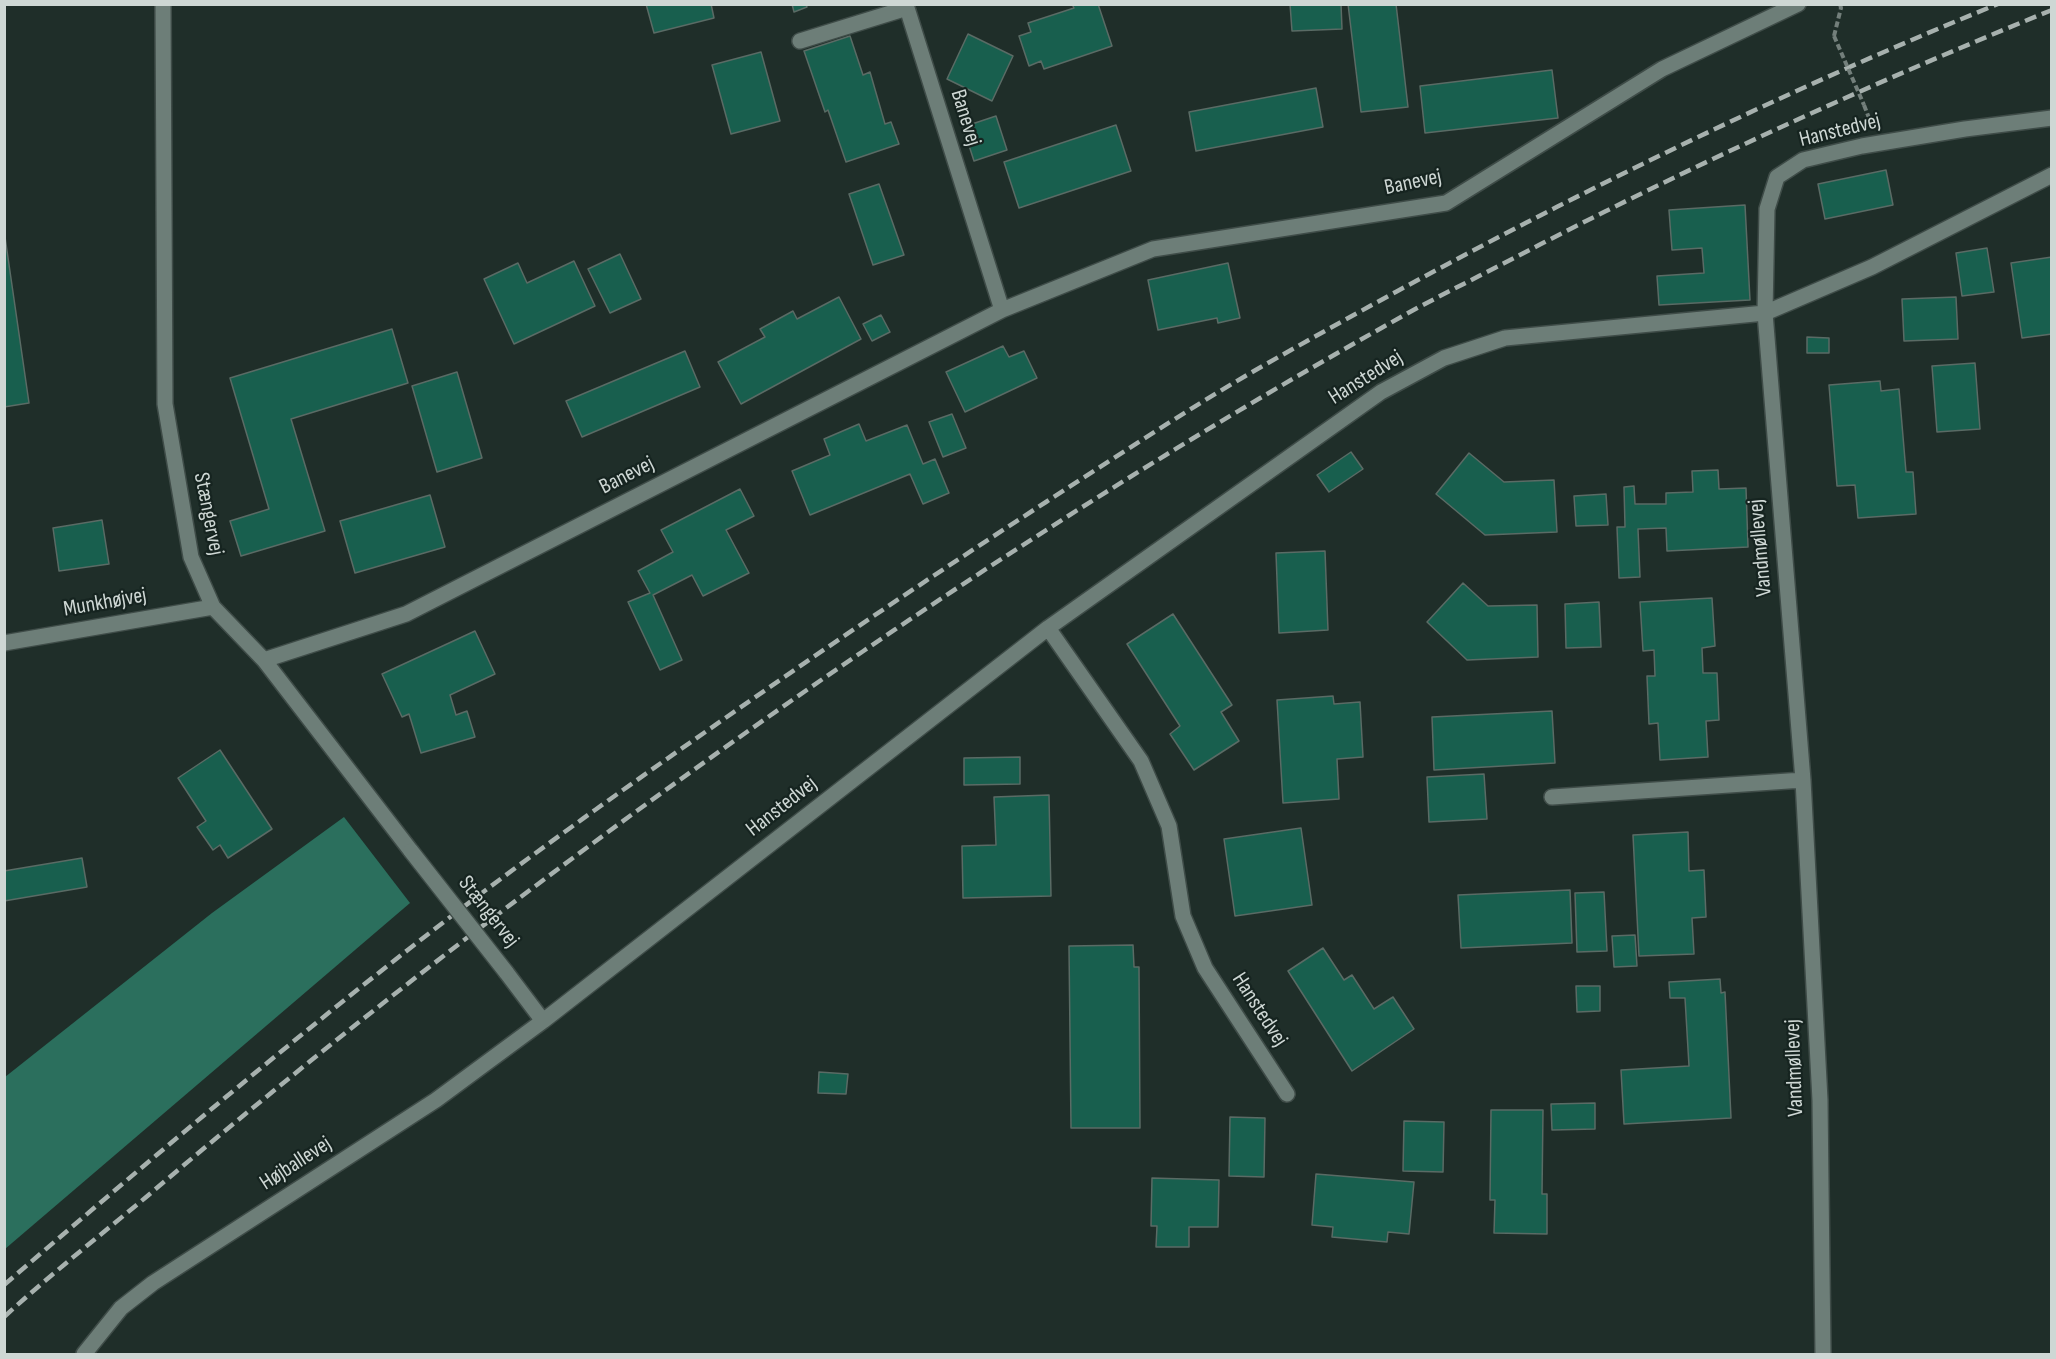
<!DOCTYPE html>
<html>
<head>
<meta charset="utf-8">
<style>
	body { margin:0 }
	#map { position:relative; width:2056px; height:1359px; overflow:hidden; background:#1f2e29; font-family:"Sofia Sans Condensed",sans-serif }
	canvas { display:block }
	.frame { position:absolute; inset:0; border:6px solid #ced7d4; pointer-events:none }
</style>
</head>
<body>
<div id="map">
<canvas width="2056" height="1359"></canvas>
<div class="frame"></div>
</div>
<script>
const ctx = document.querySelector('canvas').getContext('2d');
ctx.lineJoin = 'round';
function paint(path, color) { ctx.fillStyle = color; ctx.fill(path, 'evenodd'); }
function strokePath(path, color, width, dash) { ctx.strokeStyle = color; ctx.lineWidth = width; ctx.lineCap = dash ? 'butt' : 'round'; ctx.setLineDash(dash || []); ctx.stroke(path); }
function write(font, color, halo, rows, align = 'center') {
  ctx.font = font + ' "Sofia Sans Condensed",sans-serif'; ctx.lineWidth = 4.5; ctx.setLineDash([]); ctx.textBaseline = 'middle'; ctx.strokeStyle = halo; ctx.fillStyle = color; for (const [text, x, y, turn = 0] of rows) {
    ctx.save(); ctx.translate(x, y); ctx.rotate((+turn || 0) * Math.PI / 180); ctx.textAlign = isNaN(turn) ? turn : align; if (halo) ctx.strokeText(text, 0, 0); ctx.fillText(text, 0, 0); ctx.restore();
  }
}
const forest = new Path2D(`
	M344,817l66,86 -405,346v-172l207,-164z`);
const building = new Path2D(`
	M646,4h65l3,14 -60,15z
	M792,4h14l1,3 -13,5z
	M1072,4h26l14,42 -68,23 -3,-8 -12,5 -10,-30 12,-4 -3,-9 46,-15z
	M1290,4h51l1,25 -50,2z
	M1348,4h48l12,103 -47,5z
	M968,34l45,22 -21,45 -45,-22z
	M850,36l13,39 7,-3 15,52 6,-2 8,22 -53,18 -18,-52 -3,2 -21,-61z
	M761,52l19,69 -49,13 -19,-69z
	M1552,70l6,48 -133,15 -5,-47z
	M1316,88l7,39 -127,24 -7,-39z
	M996,116l11,34 -33,11 -11,-34z
	M1116,125l15,46 -112,37 -15,-46z
	M1886,170l7,35 -68,14 -7,-35z
	M879,184l25,71 -31,10 -24,-71z
	M1745,205l5,95 -91,5 -2,-29 47,-3 -2,-25 -30,2 -3,-40z
	M4,230l25,173 -25,4z
	M1987,248l7,44 -32,4 -6,-43z
	M620,254l21,45 -31,14 -22,-44z
	M2052,257v77l-30,4 -11,-75z
	M574,261l21,45 -81,38 -30,-65 34,-16 9,20z
	M1228,263l12,55 -22,5 -1,-5 -59,12 -10,-50z
	M839,297l22,42 -120,65 -23,-42 47,-25 -5,-8 33,-18 4,8z
	M1956,297l2,42 -54,2 -2,-42z
	M881,315l9,17 -18,9 -9,-17z
	M392,329l16,54 -117,36 34,112 -84,25 -11,-35 39,-12 -39,-131z
	M1807,337l22,1v15h-22z
	M1003,346l6,11 15,-6 13,27 -72,34 -19,-40z
	M685,351l15,36 -118,50 -16,-36z
	M1975,363l5,66 -43,3 -5,-66z
	M457,372l25,86 -45,14 -25,-86z
	M1880,381l1,10 18,-2 7,83h7l3,42 -58,4 -3,-33 -18,1 -8,-101z
	M952,414l14,34 -23,9 -14,-35z
	M859,424l7,17 41,-16 16,39 12,-5 14,34 -26,11 -13,-30 -100,41 -18,-44 38,-16 -6,-16z
	M1351,452l12,17 -34,23 -12,-17z
	M1469,453l35,29 50,-2 3,52 -72,3 -49,-41z
	M1718,470l1,19 27,-1 2,59 -81,4 -1,-23 -28,1 2,48 -21,1 -2,-51h8l-1,-40 10,-1 1,18h31v-11l27,-1 -1,-21z
	M740,489l14,27 -28,14 23,43 -46,23 -11,-21 -39,20 29,65 -22,10 -32,-68 22,-9 -12,-22 35,-19 -12,-22z
	M1606,494l2,31 -32,1 -2,-30z
	M430,495l15,52 -90,26 -15,-52z
	M102,520l7,44 -50,7 -6,-43z
	M1325,551l3,79 -49,3 -3,-80z
	M1463,583l25,23 49,-1 1,52 -71,3 -40,-38z
	M1712,598l3,48 -13,2 1,25h14l2,47 -13,1 2,36 -48,3 -2,-37 -9,1 -2,-48h8l-1,-26 -11,1 -3,-49z
	M1599,602l2,45 -35,1 -1,-44z
	M1173,614l59,91 -11,7 18,29 -45,29 -24,-36 10,-8 -53,-82z
	M475,631l20,43 -45,21 6,20 11,-4 8,26 -54,16 -12,-39 -7,3 -20,-43z
	M1333,696l1,8 26,-2 3,55 -26,2 2,40 -56,4 -6,-103z
	M1552,711l3,52 -121,7 -2,-53z
	M220,750l52,79 -44,29 -8,-13 -7,5 -16,-23 9,-6 -28,-43z
	M1020,757v27l-56,1v-27z
	M1484,774l3,45 -58,3 -2,-45z
	M1049,795l2,101 -88,2 -1,-52 34,-1 -2,-48z
	M1301,828l11,77 -77,11 -11,-77z
	M1688,832l1,39 15,-1 2,47 -14,1 2,36 -55,2 -6,-121z
	M82,858l5,29 -83,14v-30z
	M1570,890l2,53 -111,5 -3,-53z
	M1604,892l3,59 -30,1 -2,-59z
	M1635,935l2,31 -23,1 -2,-31z
	M1133,945l1,22h5l1,161h-69l-2,-182z
	M1323,948l21,32 8,-5 22,34 19,-12 21,32 -62,42 -64,-100z
	M1720,979l1,14 4,-1 6,126 -107,6 -3,-54 68,-4 -4,-68h-15l-1,-16z
	M1576,986h24v25l-23,1z
	M819,1072l29,2 -2,20 -28,-1z
	M1595,1103v26l-43,1 -1,-26z
	M1491,1110h52l-1,84h5v40l-53,-1 1,-33h-5z
	M1230,1117l35,1 -1,59 -35,-1z
	M1404,1121l40,1 -1,50 -40,-1z
	M1316,1174l98,8 -5,52 -21,-2 -1,10 -55,-5 1,-10 -21,-2z
	M1152,1178l67,2 -1,47h-29v20h-33l1,-21h-6z`);
const path = new Path2D(`
	M1834,36l7,-28 -1,-4
	M1864,105l5,13`);
const street = new Path2D(`
	M163,4l2,400 26,153 22,50 51,53 147,191
	M800,41l107,-33 95,302
	M1048,628l93,133 28,65 14,90 22,52 82,126
	M4,643l209,-36
	M264,660l142,-46 596,-304 151,-61 293,-46 216,-134 136,-65
	M1552,797l251,-17
	M506,972l37,49
	M84,1354l37,-46 32,-25 283,-183 107,-79 505,-393 333,-236 63,-34 61,-20 260,-25 107,-46 180,-92
	M1823,1354l-3,-254 -17,-320 -38,-467 2,-104 10,-32 26,-17 59,-14 103,-17 87,-11`);
const rail = new Path2D(`
	M4,1285c133,-114 267,-228 405,-336 116,-91 237,-176 358,-260 92,-64 185,-126 279,-187 73,-47 146,-96 222,-139 236,-134 479,-257 730,-359
	M4,1317c46,-42 94,-80 141,-119 121,-103 246,-203 373,-299 287,-216 587,-418 901,-592 40,-21 80,-41 120,-62 167,-86 338,-164 513,-235`);
const pathBridge = new Path2D(`
	M1834,36l30,69`);
const streetBridge = new Path2D(`
	M411,851l95,121`);
const streetNames = [
	["Banevej",965,118,73],
	["Hanstedvej",1840,131,-14],
	["Banevej",1413,183,-12],
	["Hanstedvej",1366,378,-32],
	["Banevej",627,476,-27],
	["Stængervej",208,514,79],
	["Vandmøllevej",1761,548,-95],
	["Munkhøjvej",105,603,-10],
	["Hanstedvej",782,807,-38],
	["Stængervej",488,912,52],
	["Hanstedvej",1259,1010,57],
	["Vandmøllevej",1795,1068,-92],
	["Højballevej",296,1164,-33]
];
paint(forest, '#2b6f5d');
paint(building, '#185f4e');
strokePath(building, '#5a6b65', 1.5);
strokePath(street, '#3f4c48', 18);
strokePath(path, '#737f7b', 4, [6, 3]);
strokePath(street, '#6d7e78', 15);
strokePath(rail, '#a7b1ae', 4.5, [12, 6]);
strokePath(streetBridge, '#3f4c48', 18, []);
strokePath(pathBridge, '#737f7b', 4, [6, 3]);
strokePath(streetBridge, '#6d7e78', 15);
write('22px', '#ced7d4', '#162420', streetNames);
</script>
</body>
</html>
